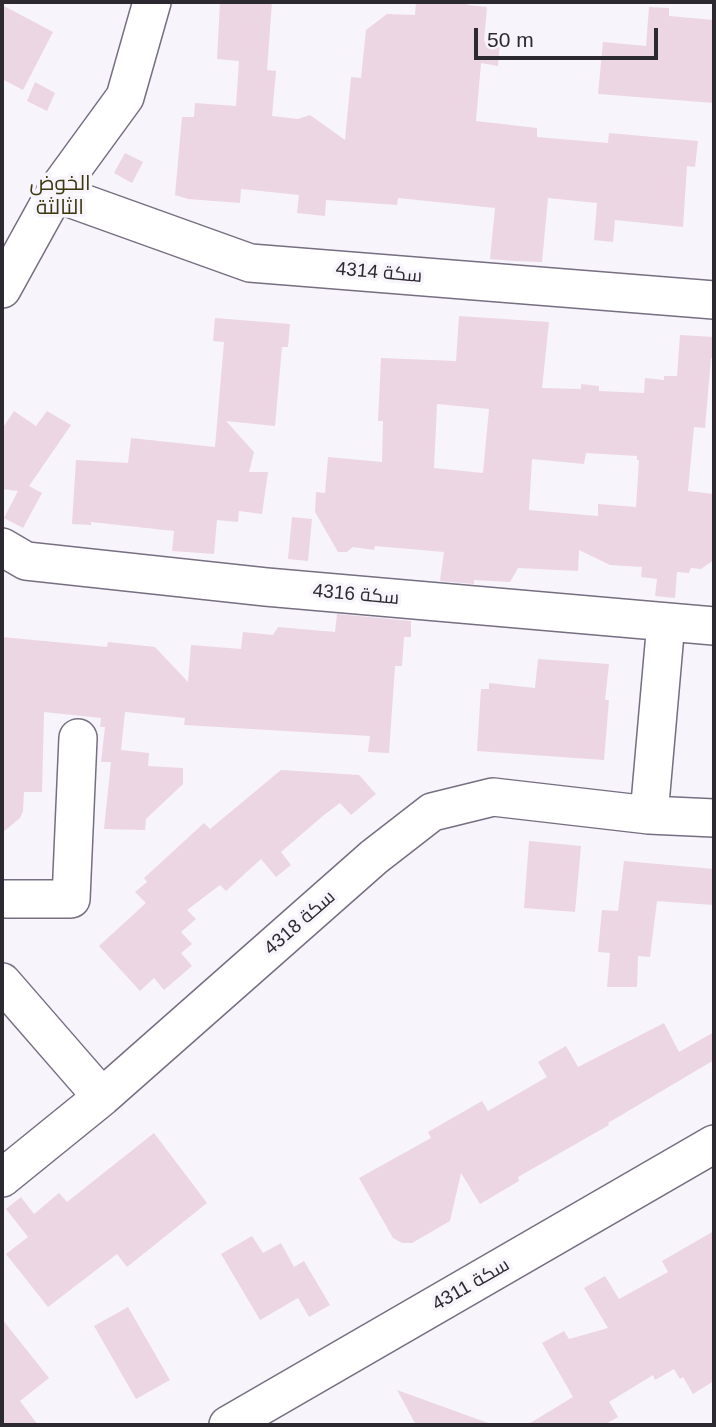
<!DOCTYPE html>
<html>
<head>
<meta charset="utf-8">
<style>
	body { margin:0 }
	#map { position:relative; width:716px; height:1427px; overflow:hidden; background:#f7f4fc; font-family:Arial,sans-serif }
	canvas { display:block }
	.frame { position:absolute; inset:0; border:4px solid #2c2931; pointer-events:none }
	.scale { position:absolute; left:474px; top:28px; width:184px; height:32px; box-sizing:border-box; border:4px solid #2c2931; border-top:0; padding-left:9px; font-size:21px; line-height:24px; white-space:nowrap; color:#2c2931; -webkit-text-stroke:5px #f7f4fc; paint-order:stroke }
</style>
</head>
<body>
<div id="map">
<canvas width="716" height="1427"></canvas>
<div class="frame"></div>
<div class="scale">50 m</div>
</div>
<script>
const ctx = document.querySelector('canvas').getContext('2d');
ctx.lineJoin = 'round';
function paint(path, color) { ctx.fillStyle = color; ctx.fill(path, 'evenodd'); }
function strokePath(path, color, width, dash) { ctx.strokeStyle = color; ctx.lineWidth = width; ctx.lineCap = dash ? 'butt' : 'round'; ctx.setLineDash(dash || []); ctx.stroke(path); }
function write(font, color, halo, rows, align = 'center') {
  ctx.font = font + ' Arial,Cairo,sans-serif'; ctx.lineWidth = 7; ctx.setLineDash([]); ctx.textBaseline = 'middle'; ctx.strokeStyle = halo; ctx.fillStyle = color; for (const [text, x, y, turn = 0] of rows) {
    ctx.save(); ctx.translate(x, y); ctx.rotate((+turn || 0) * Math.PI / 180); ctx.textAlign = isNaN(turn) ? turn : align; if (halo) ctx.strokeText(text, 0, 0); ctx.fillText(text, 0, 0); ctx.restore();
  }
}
const building = new Path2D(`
	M220,2h52l-5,68 9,1 -4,45 26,3 12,-4 35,25 6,-63 10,1 5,-48 21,-16 28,1 1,-13h49l3,3 19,2 -3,34 16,2 -2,23 -17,-3 -5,58 61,7v9l71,6 1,-10 89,8 -3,26 -8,-1 -4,61 -68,-7 -2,22 -19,-2 3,-37 -49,-5 -6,64 -29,-1 -23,-2 5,-51 -97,-10 -1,7 -71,-5 -1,16 -28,-3 2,-18 -58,-6 -1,14 -52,-4 -13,-4 7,-78h12l1,-14 41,3 3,-45 -22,-2z
	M2,5l51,27 -30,58 -21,-11z
	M649,7l20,1v8l45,4v83l-116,-9 5,-52 43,4z
	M35,82l20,11 -8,18 -20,-10z
	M125,153l18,9 -11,21 -18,-10z
	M459,316l90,6 -7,66 39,1v-5l18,2v5l45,2 1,-15 19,2v-4h13l3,-41 34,2v21h-3l-6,70 -11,-1 -6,64 26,3v66l-13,9 -10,-1 -2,5 -12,-1 -2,26 -20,-2 2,-17 -16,-2 1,-10 -32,-2 -31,-15 -1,21 -60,-3 -8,14 -36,-2v4l-34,-3 4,-29 -69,-6 -1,4 -21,-3 -6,5h-9l-23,-40 1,-20 9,1 3,-36 54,5 1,-41h-5l3,-63 75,3zM437,404l52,5 -6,64 -49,-5zM586,453l51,3v4h2l-3,47 -38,-3v12l-69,-6 3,-51 52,5z
	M215,318l75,6 -2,23h-6l-7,79 -49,-5 28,31 -5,20h19l-6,42 -23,-3 -1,11 -21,-2 -3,34 -42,-3 2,-20 -83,-9v3l-19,-1 4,-64 52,3 3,-25 84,9 9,-105 -11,-1z
	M14,411l22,15 11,-15 24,14 -42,61 13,7 -19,35 -19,-10 14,-27 -16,-2v-60z
	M292,517l20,2 -4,42 -20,-2z
	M337,614l74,7v16h-7l-2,29h-7l-6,87 -21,-1 2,-16 -186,-11 1,-7 -60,-6 -4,38 28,3 -1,13 35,2v16l-37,35 -1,11 -41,-1 7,-67h-10l4,-35h-5l1,-9 -57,-6 -2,80h-18l-1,19 -3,7 -18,15v-196l105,10 1,-5 47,5 33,35 3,-37 50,4 2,-17 30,3 5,-8 57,5z
	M538,659l71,5 -4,36h4l-5,60 -127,-9 4,-62h8v-6l46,5z
	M281,770l78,5 17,19 -25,21 -11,-12 -16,12 -43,37 10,13 -15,12 -15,-18 -35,32 -6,-6 -33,25 9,9 -15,13 11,12 -11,9 11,13 -28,24 -10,-12 -14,13 -41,-45 47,-43 -11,-11 12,-10 -3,-4 60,-55 6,6z
	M529,841l52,5 -6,66 -51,-4z
	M624,861l90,8v36l-57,-4 -7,56 -12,-1 -1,31h-30l3,-34 -12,-1 4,-42 16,1z
	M664,1023l15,29 35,-20v28l-106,63 1,2 -91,52 1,4 -39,23 -19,-31 -11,48 -38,22h-10l-9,-5 -34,-60 72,-40 -3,-6 54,-31 6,10 59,-34 -9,-15 28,-16 12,21z
	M154,1133l53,70 -80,64 -10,-13 -69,53 -42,-53 22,-17 -22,-28 15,-12 13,17 25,-21 8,9z
	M714,1231v150l-21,13 -10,-17 -3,2 -6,-10 -19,11 -2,-5 -44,27 9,15 -14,8h-77l46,-28 -31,-54 22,-12 5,8 39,-11 -24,-40 21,-12 14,23 49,-27 -6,-11z
	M252,1236l11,17 18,-10 13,24 10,-6 26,44 -21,12 -11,-19 -38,22 -39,-66z
	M128,1307l42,73 -34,19 -42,-73z
	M2,1319l47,59 -29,23 18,24h-36z
	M397,1390l91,33v2h-72z`);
const minor = new Path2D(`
	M55,193l195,70 464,37
	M2,289l53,-96 70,-96 27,-95
	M2,547l24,14 240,26 448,39
	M649,815l17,-193
	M2,899h69l7,-161
	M2,982l100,115
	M2,1178l100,-81 272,-240 58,-45 61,-15 156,18 65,3
	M228,1425l486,-281`);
const streetNames = [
	["سكة 4314",379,273,5],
	["سكة 4316",356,595,5],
	["سكة 4318",300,923,-41],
	["سكة 4311",471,1285,-30]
];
const neighbourhoodNames = [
	["الخوض",60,184],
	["الثالثة",60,208]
];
paint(building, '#edd6e3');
strokePath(minor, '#766e81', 40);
strokePath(minor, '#fff', 37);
write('19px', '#2c2931', '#f7f4fc', streetNames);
write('21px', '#3d390f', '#f7f4fc', neighbourhoodNames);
</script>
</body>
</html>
